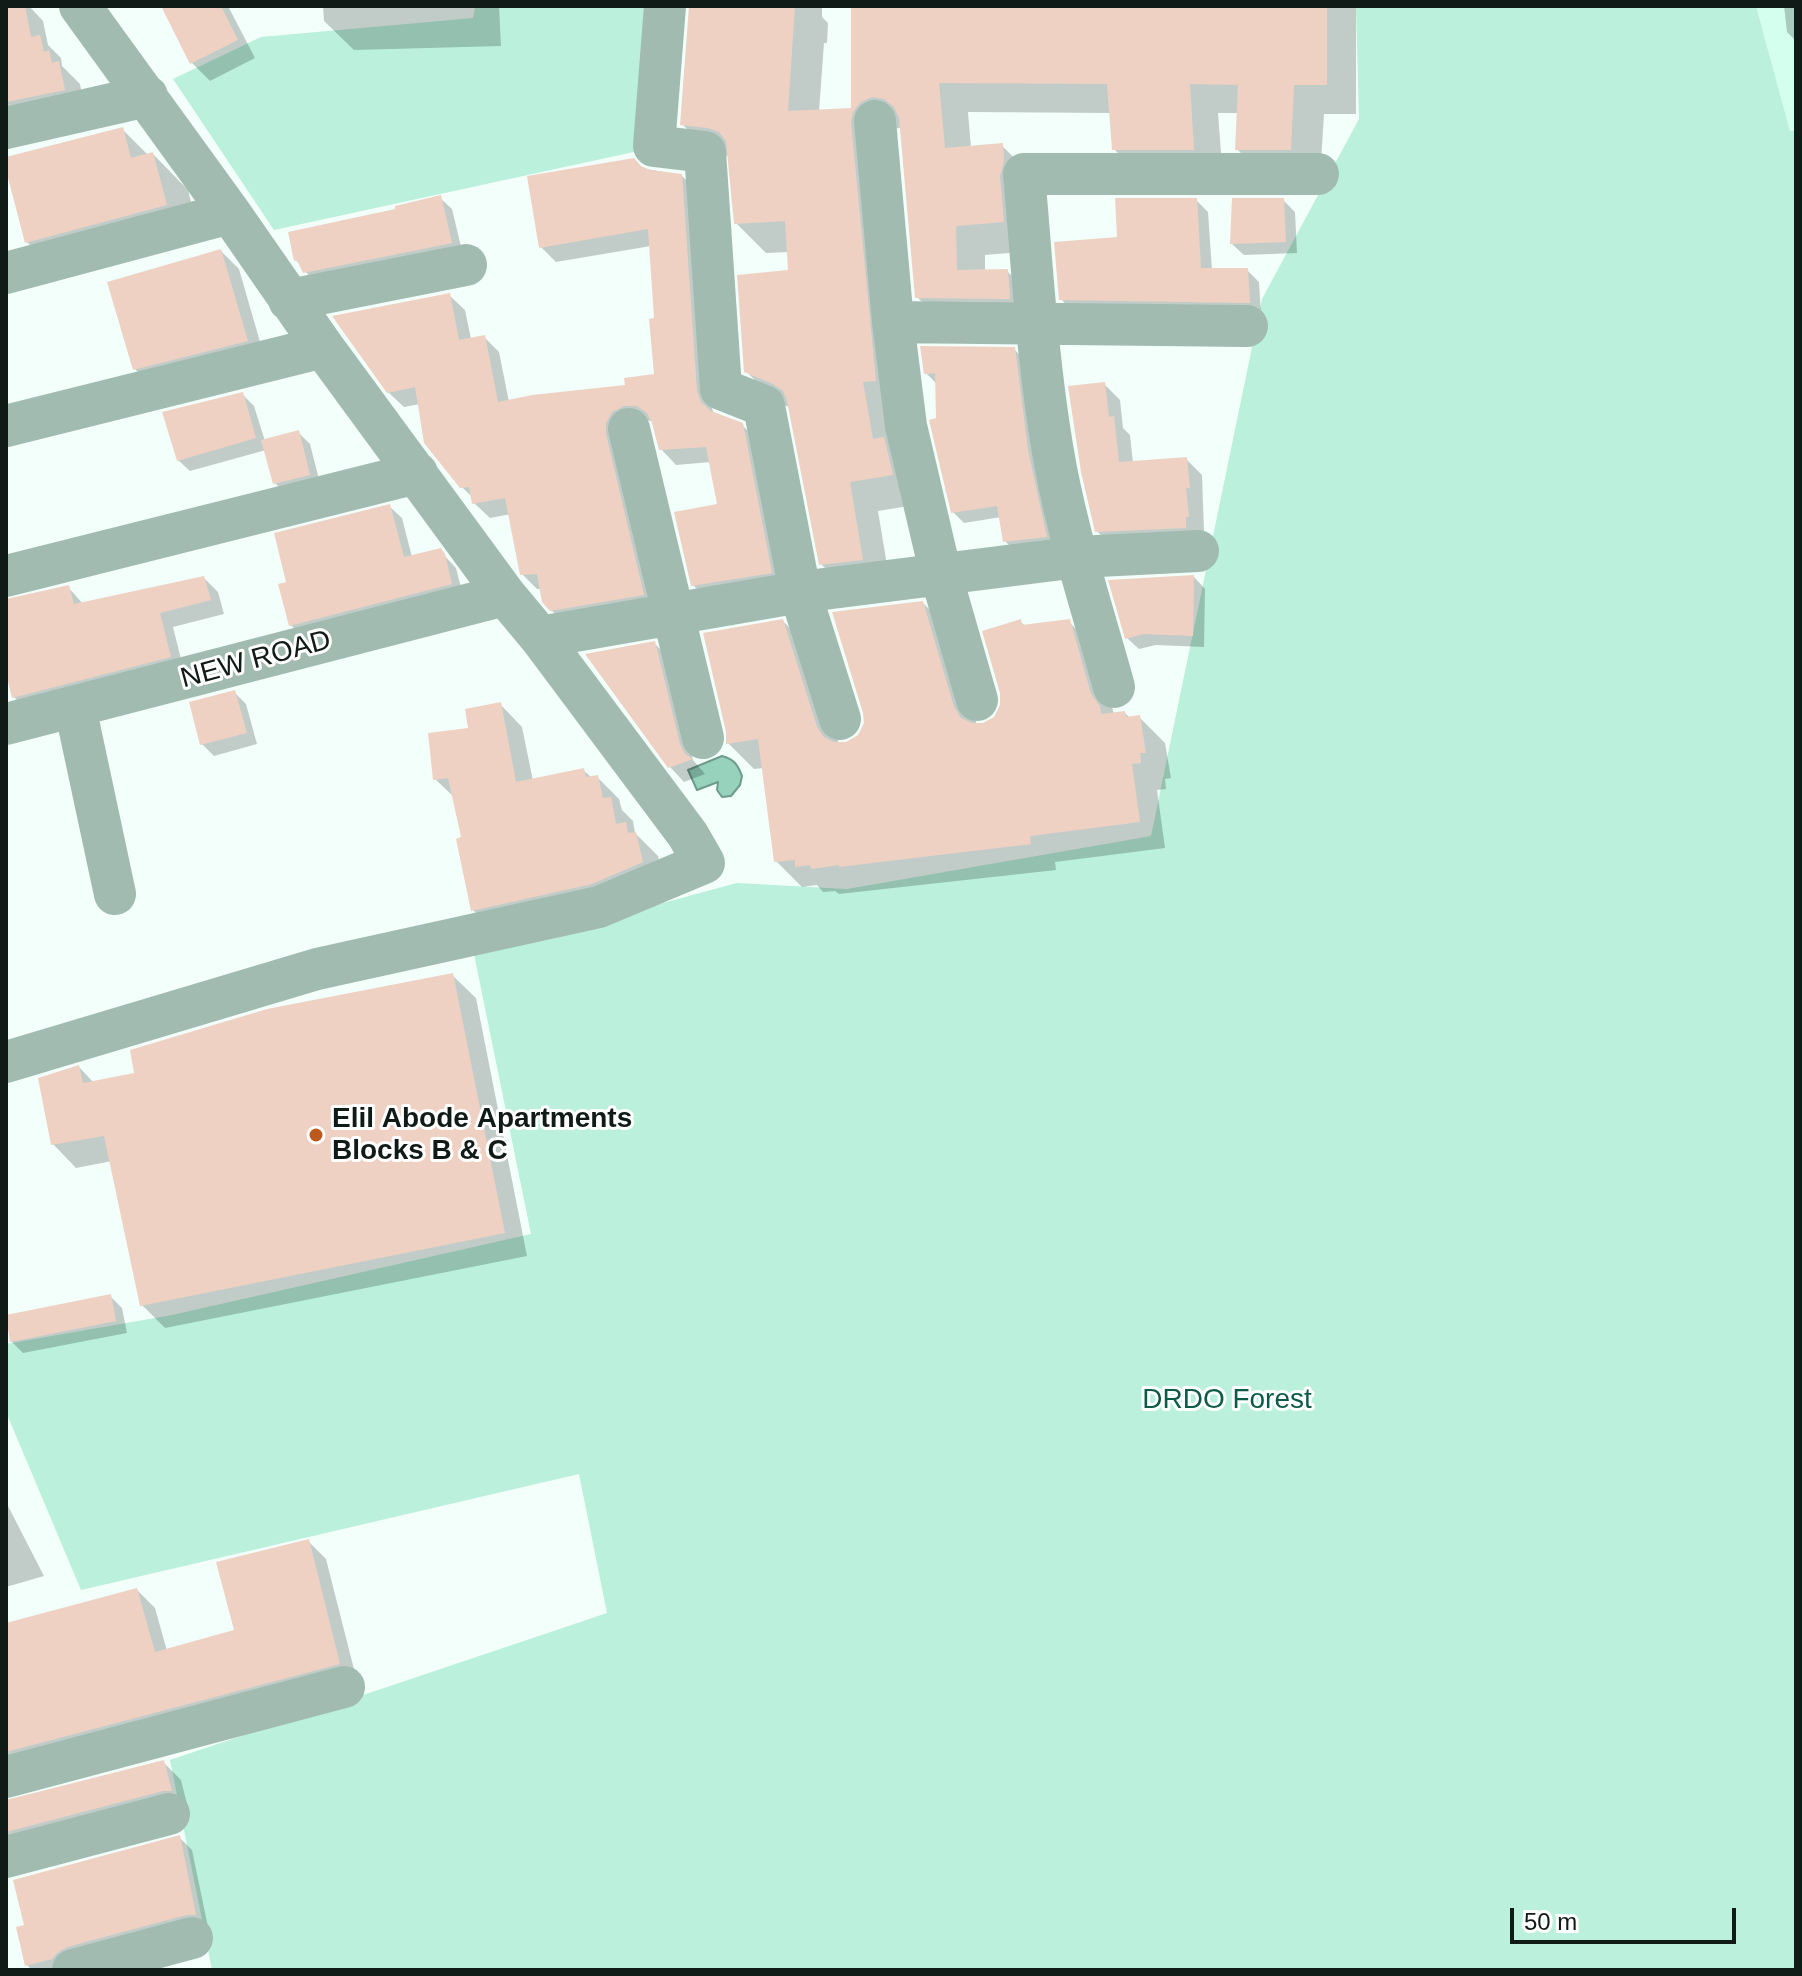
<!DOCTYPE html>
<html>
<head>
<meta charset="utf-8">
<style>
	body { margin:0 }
	#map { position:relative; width:1802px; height:1976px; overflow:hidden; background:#f2fffa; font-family:Helvetica,sans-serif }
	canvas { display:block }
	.frame { position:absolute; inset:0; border:8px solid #101b17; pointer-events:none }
	.scale { position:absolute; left:1510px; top:1908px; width:226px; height:36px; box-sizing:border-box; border:4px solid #101b17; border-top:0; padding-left:10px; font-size:24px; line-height:28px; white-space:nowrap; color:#101b17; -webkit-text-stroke:6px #fff; paint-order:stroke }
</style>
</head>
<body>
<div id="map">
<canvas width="1802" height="1976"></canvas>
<div class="frame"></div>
<div class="scale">50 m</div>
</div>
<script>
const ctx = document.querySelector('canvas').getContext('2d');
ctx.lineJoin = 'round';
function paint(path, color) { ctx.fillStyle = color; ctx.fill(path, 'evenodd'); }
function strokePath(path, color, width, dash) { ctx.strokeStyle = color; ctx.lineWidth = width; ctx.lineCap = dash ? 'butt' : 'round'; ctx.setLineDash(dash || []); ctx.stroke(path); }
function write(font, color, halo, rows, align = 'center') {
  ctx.font = font + ' Helvetica,sans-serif'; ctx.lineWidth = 6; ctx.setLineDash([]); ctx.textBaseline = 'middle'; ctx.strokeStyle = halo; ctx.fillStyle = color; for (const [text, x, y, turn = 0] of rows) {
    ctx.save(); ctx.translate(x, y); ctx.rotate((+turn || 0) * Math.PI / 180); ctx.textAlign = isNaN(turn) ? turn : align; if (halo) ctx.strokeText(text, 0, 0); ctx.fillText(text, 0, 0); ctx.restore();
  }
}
const built = new Path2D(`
	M1756,6h40v125h-6z`);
const green = new Path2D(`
	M475,6h183l-15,144 -369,80 -101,-151 88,-42 212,-19z
	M1356,6h400l34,125h6v1839h-1584l-42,-210 437,-147 -28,-139 -498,116 -75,-178v-68l166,-29 359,-81 -57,-280 263,-71 110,6 304,-53 111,-537 97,-180z`);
const water = new Path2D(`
	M722,756c12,3 16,9 20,20l-2,9 -9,11 -9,1 -5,-7 1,-8 -21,8 -9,-20z`);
const shadow = new Path2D(`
	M6,6h23l14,15 5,24 13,13 1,8 18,18 5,26 -79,17z
	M163,6h65l27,52 -45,23 -18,-18z
	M323,6h176l2,40 -147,4 -30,-29z
	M691,6h131v11l6,6 -1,20h-3l-5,68 34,-1v-104h503v108h-32l-4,65h-54l-29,-30 1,-36h-20l5,66h-79l-30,-30 -3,-36 -143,-1 3,36 31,-2 30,29 1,76 -48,4v17l22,-1 30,30 -90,26 -30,-30 -15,-170 -10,3 29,374 -43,7 13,78 -40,5 -30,-30 -32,-157 -13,-5 -30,-31 45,-99 -2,-20 -23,1 -30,-30 -7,-67 -17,-2 -30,-30z
	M1784,6h12v35l-9,-9z
	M122,129l26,26 5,-1 35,36 13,50 -139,37 -35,-35 -21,-83z
	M641,168l40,7 16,16 15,217 2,6 28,11 16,16 28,147 -77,13 -16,-16 26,-79 -8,-44 -35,3 -15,-16 -8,-28 -13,-1 18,190 -91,15 -16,-15 -9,-21h-5l-15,-15 -11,-60 -21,4 -16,-15 -1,-5 -11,-11 -42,-83 -16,3 -16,-15 61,-97 16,15 6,29 13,-2 15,15 10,50 118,-16 29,-10v-56l-5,-74 -95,16 -15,-15z
	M440,198l12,11 11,46 -147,29 -20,-24 102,-50z
	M1196,200l12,12 4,58h35l12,12 2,32 -189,-3 -11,-12 58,-60z
	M1283,200l12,12 2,41 -53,2 -12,-11z
	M221,251l18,18 26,90 -112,28 -18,-18z
	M1014,349l11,12 32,186 -41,5 -11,-11 -4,-24 -37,6 -11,-11 -15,-92 -1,-36 -11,-11z
	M1104,384l16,16 3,28 7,7 3,28 53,-4 16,16 2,57 -91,16 -16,-17z
	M242,394l12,12 11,35 33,-9 12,12 11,43 -34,8 -12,-12 -9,-33 -76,21 -12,-11z
	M390,507l12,11 10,39 28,-6 16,17 7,27 -161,42 -11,-12 -2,-42z
	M1194,577l11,12 -1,58 -48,-2 -17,4 -12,-11z
	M204,578l14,14 6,22 -51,13 11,44 -156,40 -14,-14 -8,-28v-67l62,-15 15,17z
	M923,603l26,26 28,96h6l12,-6 7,-14 18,-84 5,5 44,-4 26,26 19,66 11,-1 5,5 9,-1 26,26 6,35 -6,1 1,10 -9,1 8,58 -110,14 1,8 -217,24 -4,-3 -12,1 -6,-7 -15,2 -26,-26 -12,-93 -10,1 -26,-26 55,-122 26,27 30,96h10l10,-7z
	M655,644l14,14 24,102 12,14 -21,8 -14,-15z
	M234,692l12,12 11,40 -43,12 -12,-12z
	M500,704l22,23 11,54 50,-11 9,8 5,-1 22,22 3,11 11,11 2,12 23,23 6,29 -169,47 -22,-22 -9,-71 -9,-41 -20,-19 36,-49z
	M452,975l24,23 51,258 -362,72 -23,-23 -30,-144 -36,7 -23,-24 26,-77 15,16 42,-9z
	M110,1296l12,12 5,25 -104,20 -12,-12z
	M6,1502l38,74 -38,11z
	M308,1541l18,18 31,122 -351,89v-145l131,-35 18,18 12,43 69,-20z
	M163,1762l18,18 7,28 -182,52v-56z
	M179,1837l13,13 16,77 -141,43h-35l-5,-5v-39z`);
const building = new Path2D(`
	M6,6h19l6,31 9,-2 4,17 5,-2 3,13 7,-2 6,29 -59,12z
	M161,6h60l17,34 -48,24z
	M689,6h106l-7,105 63,-3v-102h476v79h-33l-3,65h-56l3,-65 -48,-1 4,66h-82l-5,-66 -168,-1 6,65 58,-5 1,18 -4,15 4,46 -48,4 1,44 51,-1 2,30 -95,-1 -16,-180 -5,-11 -10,-8 -12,-2 -11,5 -8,10 -2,11 25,258 -13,1 10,57 11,-2 9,38 -43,7 13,78 -44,5 -32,-164 -4,-10 -10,-7 -29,-12 -7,-97 51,-5 -3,-49 -51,3 -8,-83 -7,-9 -11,-4 -28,-3z
	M123,127l8,31 22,-6 14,53 -142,38 -19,-73v-13z
	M634,158l7,8 9,4 32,4 15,217 4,11 10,9 32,12 29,150 -81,13 -17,-74 43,-8 -11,-57 -47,3 -7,-27 -5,-10 -10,-7h-13l-12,6 -6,11v11l38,161 -94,16 -8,-9 -5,-28 -17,1 -15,-77 -33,6 -3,-17 -9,1 -36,-45 -9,-56 -28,6 -55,-77 118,-23 9,47 26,-5 13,67 34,-7 93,-10 -1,-7 30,-4 -5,-55 5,-1 -6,-89 -109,19 -12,-72z
	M441,195l11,48 -149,30 -6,-13 -3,1 -6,-29 107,-23v-3z
	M1115,198h82l4,70h47l2,35 -191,-3 -5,-58 63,-5z
	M1232,198h52l2,44 -56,2z
	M221,249l27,92 -115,29 -26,-88z
	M920,346l95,1 13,103 19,87 -44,5 -6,-36 -46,7 -22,-93 7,-2 -1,-45 -11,1z
	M1105,382l4,35 5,-1 5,46 68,-5 3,31h-4l3,29h-3v11l-91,4 -14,-60 -13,-86z
	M243,392l13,46 -79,23 -15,-49z
	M299,430l11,45 -37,9 -12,-44z
	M390,504l14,53 37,-9 4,6 7,30 -163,42 -11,-42 8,-2 -12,-49z
	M1194,575l-1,61 -49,-2 -19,5 -17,-59z
	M204,576l7,24 -51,13 11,44 -159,41 -6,-25v-74l63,-14 5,19z
	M923,601l31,106 7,11 11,5h11l11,-6 6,-12v-12l-18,-62 39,-12 1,6 48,-6 21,75 9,12 1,8 24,-3 1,6 14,-2 6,38h-6l1,10 -9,1 8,58 -110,14 1,8 -192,23v-2l-28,4 -1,-4 -15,2v-7l-21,2 -16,-123 -32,5v-12l-23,-99 80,-14 34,108 7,10 10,5h12l12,-7 6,-12 -1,-10 -31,-101z
	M655,641l25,103 5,10 8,5 -25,9 -83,-114z
	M235,690l12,43 -47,12 -11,-43z
	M501,702l15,80 68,-14 2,9 12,-2 5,23 8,-1 5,27 10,-2 2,11 8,-1 7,30 -51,22 -121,27 -15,-72 5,-2 -13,-59 -15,2 -5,-47 40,-5 -3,-19z
	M453,973l52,260 -365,73 -36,-170 -53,9 -13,-67 41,-13 4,18 51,-10 -4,-23 137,-41z
	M111,1294l5,27 -106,21 -4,-27z
	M309,1539l31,125 -334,88v-129l131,-35 18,64 79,-22 -18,-68z
	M164,1760l8,31h-9l-157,41v-32z
	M180,1835l16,80h-10l-119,32 -10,6 -5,6 -27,7 -9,-39 8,-2 -11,-45z`);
const minor = new Path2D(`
	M665,6l-11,140 51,6 16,237 43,17 36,186 40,127
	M875,121l18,201 13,104 35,149 36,125
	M6,128l141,-32
	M6,273l224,-60
	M289,300l177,-35
	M893,322l354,4
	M6,426l317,-79
	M629,429l74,309
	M6,576l411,-103
	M540,637l260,-45 278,-35 120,-6
	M1114,687c-22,-80 -49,-160 -62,-241 -15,-90 -20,-182 -28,-272h294
	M75,707l40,187
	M6,724l499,-129
	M6,1062l311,-93 282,-62 105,-44 -16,-28 -148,-198 -35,-42 -182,-248 -93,-134 -150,-207
	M6,1777l338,-90
	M6,1857l163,-43
	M73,1970l119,-32`);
const markers = [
	[316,1135,8,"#bc591e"]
];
const streetNames = [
	["NEW ROAD",256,660,-15]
];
const poiNames = [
	["Elil Abode Apartments",332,1119],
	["Blocks B & C",332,1151]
];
const parkNames = [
	["DRDO Forest",1227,1400]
];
paint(built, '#d4feee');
paint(green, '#baf0dc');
paint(water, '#97d2bd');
strokePath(water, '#6e9b8b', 2);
paint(shadow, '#0003');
paint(building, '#eed1c3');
strokePath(minor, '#a2bbb1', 42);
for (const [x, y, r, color] of markers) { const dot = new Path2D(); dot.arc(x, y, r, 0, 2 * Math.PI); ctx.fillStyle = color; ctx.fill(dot); strokePath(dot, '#fff', 3); }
write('28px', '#101b17', '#fff', streetNames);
write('bold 28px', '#101b17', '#fff', poiNames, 'left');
write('28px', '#0d5b47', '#fff', parkNames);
</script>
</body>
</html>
